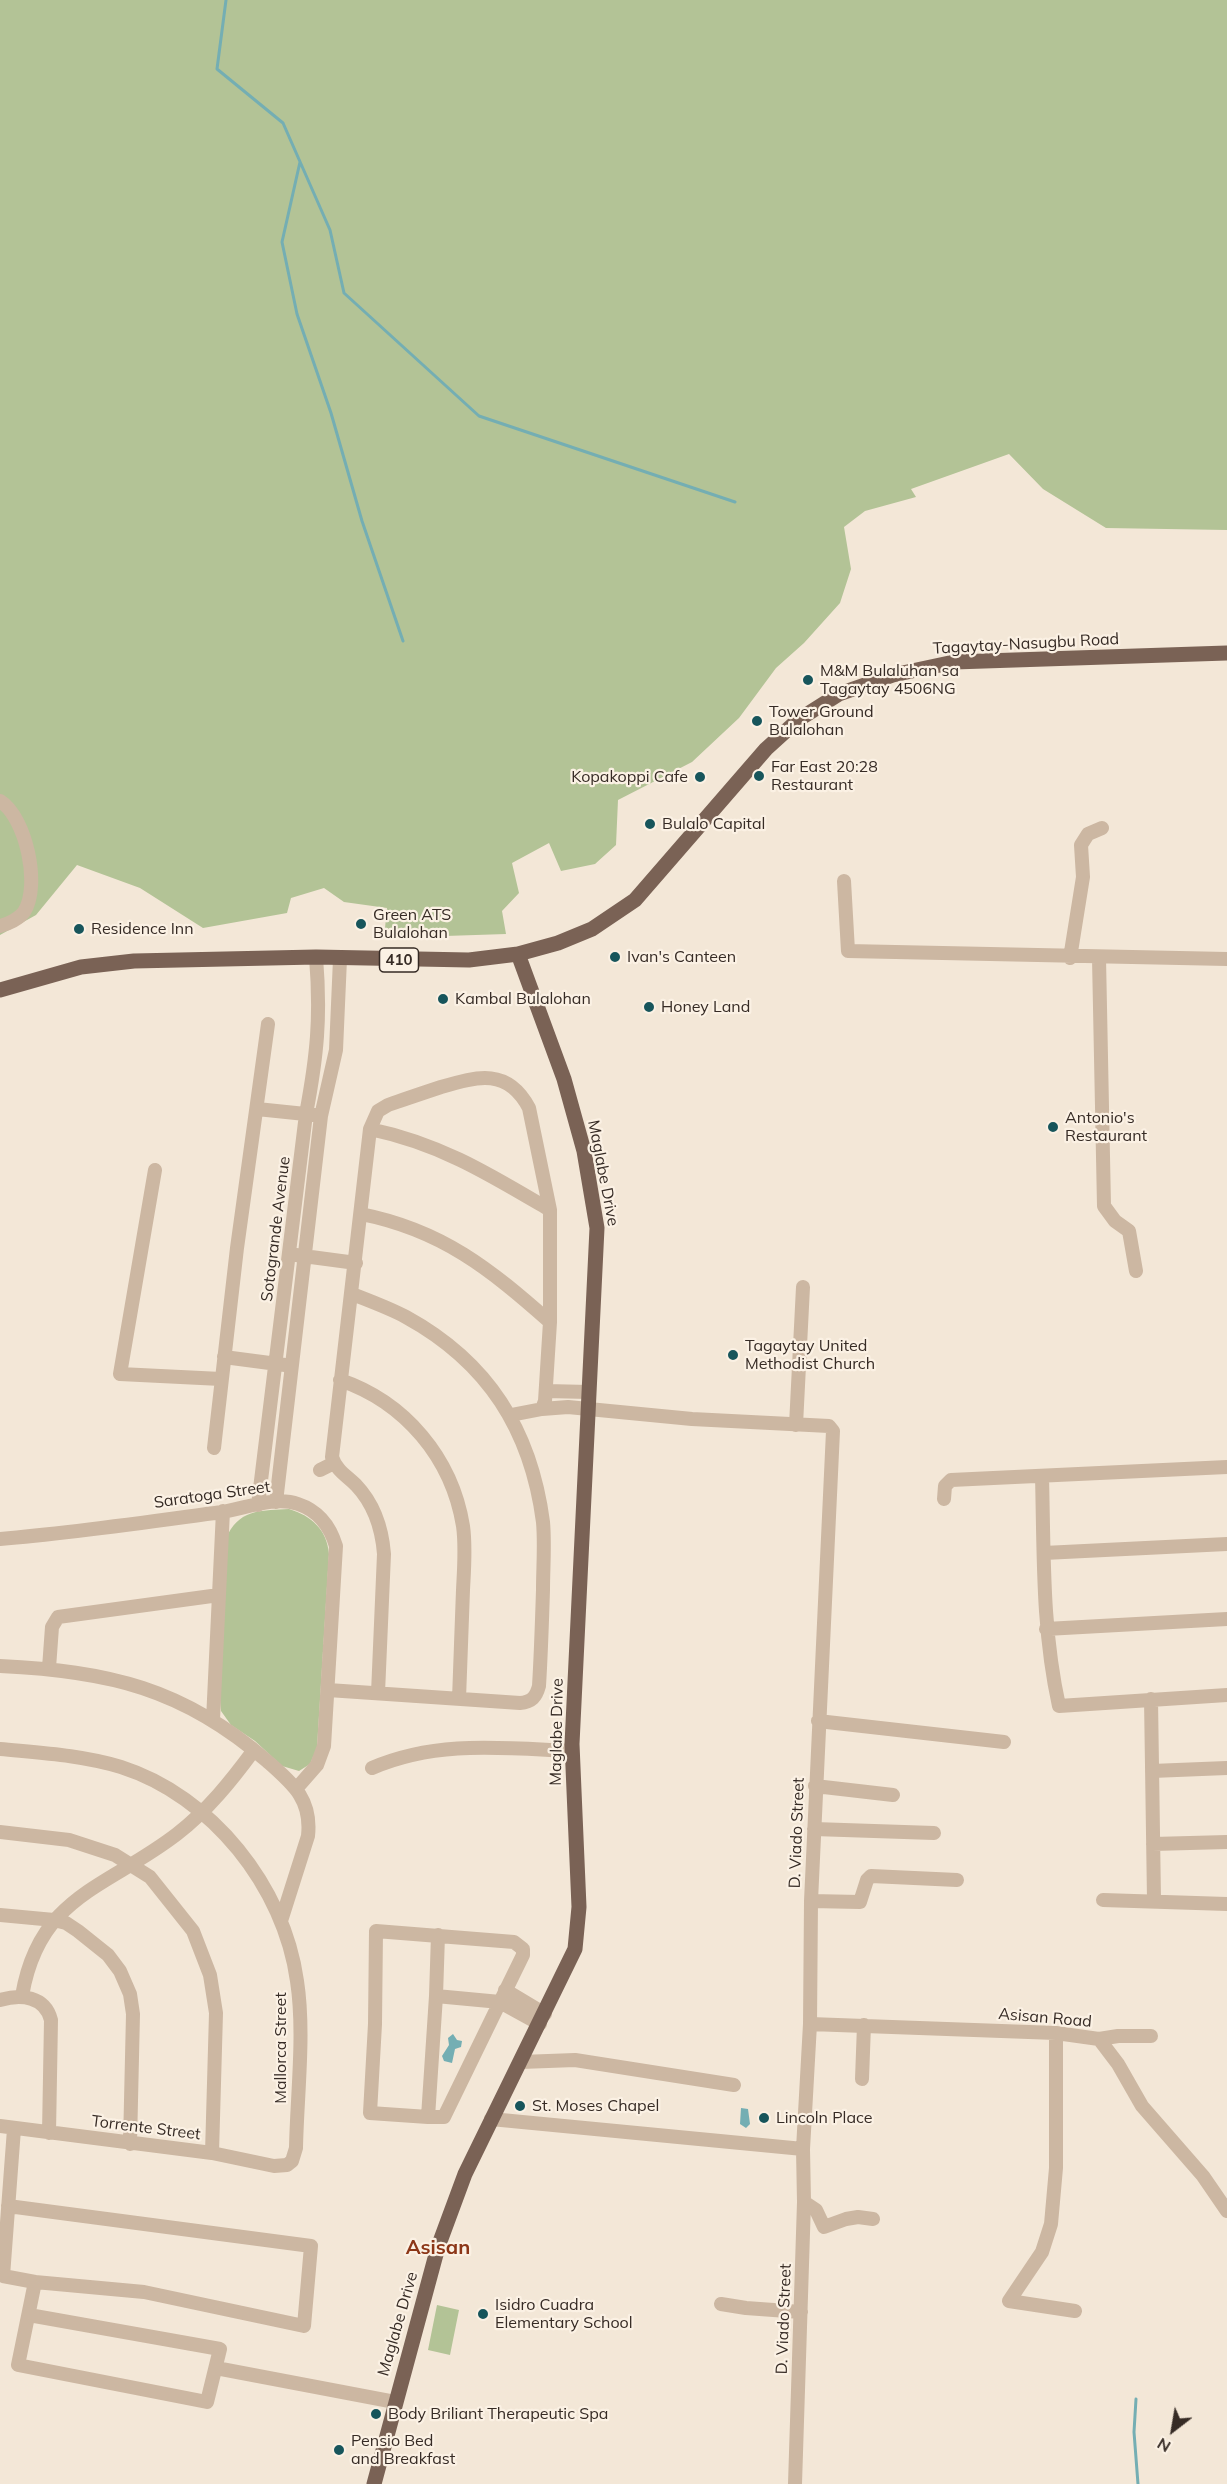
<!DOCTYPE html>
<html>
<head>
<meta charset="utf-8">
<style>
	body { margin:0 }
	#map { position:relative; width:1227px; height:2484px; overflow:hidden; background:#f3e7d7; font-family:Mulish,sans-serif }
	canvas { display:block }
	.north { position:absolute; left:1143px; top:2400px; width:60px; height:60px; -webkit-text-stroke:4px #fbf1e4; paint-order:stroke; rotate:211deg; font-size:16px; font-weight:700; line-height:24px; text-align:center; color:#362b25 }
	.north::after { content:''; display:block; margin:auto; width:21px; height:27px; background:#362b25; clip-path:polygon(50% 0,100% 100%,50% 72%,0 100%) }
</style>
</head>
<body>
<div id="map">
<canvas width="1227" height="2484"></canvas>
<div class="north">N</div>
</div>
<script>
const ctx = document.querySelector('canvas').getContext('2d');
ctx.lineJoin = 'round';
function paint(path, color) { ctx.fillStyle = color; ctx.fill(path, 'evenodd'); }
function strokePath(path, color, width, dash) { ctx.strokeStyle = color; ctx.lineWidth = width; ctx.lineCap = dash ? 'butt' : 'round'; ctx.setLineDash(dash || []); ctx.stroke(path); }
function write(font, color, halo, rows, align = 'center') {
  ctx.font = font + ' Mulish,sans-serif'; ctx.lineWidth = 4.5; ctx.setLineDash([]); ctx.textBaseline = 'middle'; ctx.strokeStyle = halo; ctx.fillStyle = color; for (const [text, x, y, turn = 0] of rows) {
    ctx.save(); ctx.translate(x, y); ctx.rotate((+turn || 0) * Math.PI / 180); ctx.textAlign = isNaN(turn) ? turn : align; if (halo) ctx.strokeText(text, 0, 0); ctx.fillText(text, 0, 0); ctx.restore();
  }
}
const green = new Path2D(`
	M0,0h1227v530l-121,-2 -63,-39 -34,-35 -98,35 5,8 -51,14 -21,16 7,42 -11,34 -36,40 -28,25 -37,50 -47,44 -74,38 -2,45 -21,19 -34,7 -12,-28 -37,20 7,30 -17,18 4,23 -122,4 3,-30 -43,-6 -20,-14 -33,10 -4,15 -84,15 -63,-40 -63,-23 -41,50 -36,20z
	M289,1509c23,7 38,21 40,45l-12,194 -7,16 -11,7 -17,-5 -27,-25 -24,-16 -10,-14 -1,-11 8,-166c14,-26 35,-23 61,-25z
	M437,2305l22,5 -9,45 -22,-5z`);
const water = new Path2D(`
	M453,2034l4,6 5,1 -1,6 -6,2 -3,14 -8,-2 -2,-5 7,-11 -1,-7z
	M741,2108l7,1 2,15 -4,4 -6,-4z`);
const stream = new Path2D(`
	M226,0l-9,69 66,54 47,107 14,63 135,123 256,86
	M300,162l-18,80 15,72 34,99 31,108 41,120
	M1136,2399l-2,33 4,52`);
const minor = new Path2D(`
	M0,801c26,16 41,85 24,111 -5,7 -16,12 -24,14
	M844,881l4,70 379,8
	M1070,958l13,-81 -2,-32 7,-11 14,-6
	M1099,958l5,248 11,15 14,10 7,40
	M257,1109l58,6
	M370,1129c71,15 119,45 180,81
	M155,1170l-35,204 101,5
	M361,1214c81,16 129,55 189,108
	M296,1255l60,8
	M224,1357l61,8
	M340,1380c65,22 112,78 123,146 3,21 1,43 0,64 -1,36 -3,73 -4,109
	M546,1391l43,1
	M542,1409l26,-2 124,12 137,7 4,5 -22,470 -1,123 -7,125 1,53 -9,282
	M796,1425l7,-138
	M214,1448l23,-200 31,-224
	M320,1470l14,-7
	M1042,1476c2,79 0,153 17,230l168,-11
	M944,1499l1,-13 6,-6 276,-13
	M276,1502l45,-386 15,-66 4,-91
	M258,1505l48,-391c11,-58 15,-97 10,-157
	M0,1539c74,-6 148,-17 222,-27 24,-4 53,-16 76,-8 21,7 32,22 38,42l-12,200 -7,19 -21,24
	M1044,1553l183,-9
	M1046,1629l181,-10
	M0,1666c108,5 183,22 267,95 26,23 45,38 41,75l-27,85
	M49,1668l3,-41 6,-10 161,-22
	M328,1690l192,13c12,-1 16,-6 19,-17 2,-32 3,-64 4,-96 0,-22 2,-46 0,-68 -12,-92 -55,-160 -137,-205 -17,-9 -36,-16 -54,-23
	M378,1693l6,-139c-2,-26 -9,-49 -28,-69 -9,-9 -20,-15 -24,-28l38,-328 8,-18 10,-6c17,-6 35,-12 53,-18 37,-11 67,-19 88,21l21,102v112l-5,79 -3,8 -31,6
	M1151,1699l3,201
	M213,1720l10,-209
	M818,1721l186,21
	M0,1749c41,4 81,6 121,18 91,29 163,120 176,214 8,52 0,114 -1,167l-4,13 -5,4 -13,1 -62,-13 -212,-27
	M372,1768c65,-28 130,-20 200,-17
	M1152,1771l75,-3
	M815,1786l78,9
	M814,1829l120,4
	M0,1832l69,8 46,15 35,22 43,54 17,44 6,38 -4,140
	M1153,1844l74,-2
	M1103,1900l124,4
	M811,1901l49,1 7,-22 4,-4 86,4
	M0,1915l54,5 12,3 12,8 30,24 12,16 10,23 3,20 -3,130
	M505,1990l40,24
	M22,1996c17,-101 85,-108 155,-162 31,-24 54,-53 77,-84
	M436,1996l2,-61
	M0,2000c21,-6 45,-4 51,20l-2,113
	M810,2024l246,9 43,6 19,25 24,42 61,70 24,35
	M1056,2033v135l-5,56 -9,28 -33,49 66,10
	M1099,2039l19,-3h33
	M521,2062l54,-2 159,25
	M862,2079l2,-54
	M428,2117h16l56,-115 23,-47v-6l-9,-7 -138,-11 -1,93 -5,89 58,4 8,-121 64,6 40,22
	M491,2119l312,30
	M14,2129l-11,147 32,6
	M804,2202l12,8 8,17 22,-8 12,-2 15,2
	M8,2206l303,40 -7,80 -160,-34 -109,-10 -17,83 189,37 13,-53 -191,-34
	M721,2304l25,4 55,4
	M216,2368l179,34`);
const major = new Path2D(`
	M0,990l81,-23 53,-6 182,-4 153,3 49,-6 40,-11 34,-14 43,-29 131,-151 32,-29 41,-26 54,-19 61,-13 273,-9
	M374,2484l64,-237 27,-73 110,-225 4,-42 -7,-163 25,-516 -13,-77 -20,-72 -46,-125`);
const markers = [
	[808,680,6,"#17555b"],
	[757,721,6,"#17555b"],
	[759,776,6,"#17555b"],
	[700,777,6,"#17555b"],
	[650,824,6,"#17555b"],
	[361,924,6,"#17555b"],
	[79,929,6,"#17555b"],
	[615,957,6,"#17555b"],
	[443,999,6,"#17555b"],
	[649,1007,6,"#17555b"],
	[1053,1127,6,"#17555b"],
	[733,1355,6,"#17555b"],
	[520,2106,6,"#17555b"],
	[764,2118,6,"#17555b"],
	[483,2314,6,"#17555b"],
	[376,2414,6,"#17555b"],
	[339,2450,6,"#17555b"]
];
const shields = [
	[399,960,39]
];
const shieldNames = [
	["410",399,960]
];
const streetNames = [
	["Tagaytay-Nasugbu Road",1026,644,-3],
	["Maglabe Drive",603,1173,79],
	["Sotogrande Avenue",276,1229,-83],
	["Saratoga Street",212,1495,-8],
	["Maglabe Drive",557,1732,-89],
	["D. Viado Street",797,1833,-88],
	["Asisan Road",1045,2018,5],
	["Mallorca Street",281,2048,-90],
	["Torrente Street",146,2128,7],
	["D. Viado Street",784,2319,-88],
	["Maglabe Drive",398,2324,-74]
];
const poiNames = [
	["M&M Bulaluhan sa",820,671],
	["Tagaytay 4506NG",820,689],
	["Tower Ground",769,712],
	["Bulalohan",769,730],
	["Far East 20:28",771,767],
	["Restaurant",771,785],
	["Kopakoppi Cafe",688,777,"right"],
	["Bulalo Capital",662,824],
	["Green ATS",373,915],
	["Bulalohan",373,933],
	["Residence Inn",91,929],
	["Ivan's Canteen",627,957],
	["Kambal Bulalohan",455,999],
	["Honey Land",661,1007],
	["Antonio's",1065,1118],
	["Restaurant",1065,1136],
	["Tagaytay United",745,1346],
	["Methodist Church",745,1364],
	["St. Moses Chapel",532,2106],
	["Lincoln Place",776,2118],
	["Isidro Cuadra",495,2305],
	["Elementary School",495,2323],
	["Body Briliant Therapeutic Spa",388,2414],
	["Pensio Bed",351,2441],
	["and Breakfast",351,2459]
];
const quarterNames = [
	["Asisan",438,2248]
];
paint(green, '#b3c396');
paint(water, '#74aeb3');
strokePath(stream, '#74aeb3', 3);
strokePath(minor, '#ccb7a2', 14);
strokePath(major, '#7a6255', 15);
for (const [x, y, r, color] of markers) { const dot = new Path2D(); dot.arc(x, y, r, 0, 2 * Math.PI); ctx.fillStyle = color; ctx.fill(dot); strokePath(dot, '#fbf1e4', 2); }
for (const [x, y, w] of shields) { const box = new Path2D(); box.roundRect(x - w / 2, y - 12, w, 24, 4.5); ctx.fillStyle = '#fbf1e4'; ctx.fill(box); strokePath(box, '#362b25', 1.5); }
write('bold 15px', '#362b25', null, shieldNames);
write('16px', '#362b25', '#fbf1e4', streetNames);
write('16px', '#362b25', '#fbf1e4', poiNames, 'left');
write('bold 20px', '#8c3617', '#fbf1e4', quarterNames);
</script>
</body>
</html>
